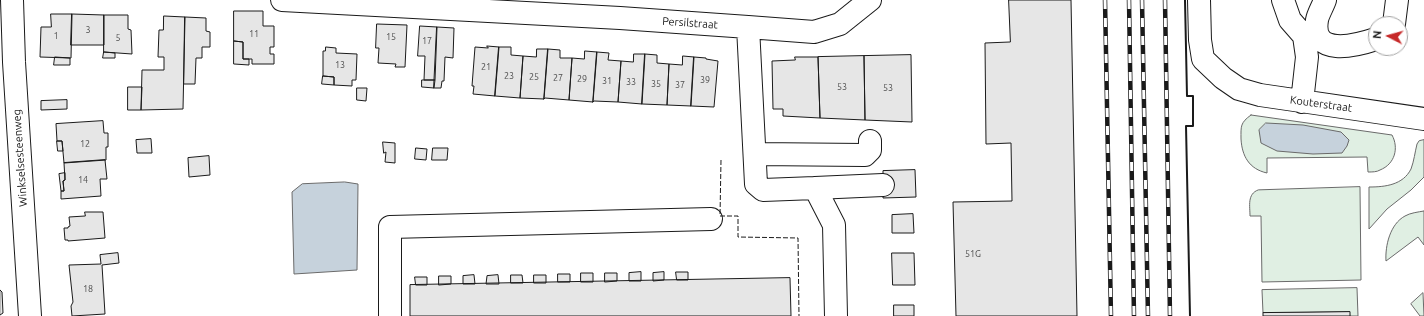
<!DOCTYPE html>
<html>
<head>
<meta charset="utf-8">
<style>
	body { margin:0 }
	#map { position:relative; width:1424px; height:316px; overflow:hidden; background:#fff; font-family:Ubuntu,sans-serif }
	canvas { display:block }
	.north { position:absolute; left:1368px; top:16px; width:40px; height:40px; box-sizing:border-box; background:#fff; border:1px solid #a3a3a3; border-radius:50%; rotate:276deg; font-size:11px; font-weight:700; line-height:16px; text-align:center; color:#1a1a1a }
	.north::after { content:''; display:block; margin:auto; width:14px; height:18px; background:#c62828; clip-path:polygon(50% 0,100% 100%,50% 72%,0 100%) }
</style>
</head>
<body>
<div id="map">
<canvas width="1424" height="316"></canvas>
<div class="north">N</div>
</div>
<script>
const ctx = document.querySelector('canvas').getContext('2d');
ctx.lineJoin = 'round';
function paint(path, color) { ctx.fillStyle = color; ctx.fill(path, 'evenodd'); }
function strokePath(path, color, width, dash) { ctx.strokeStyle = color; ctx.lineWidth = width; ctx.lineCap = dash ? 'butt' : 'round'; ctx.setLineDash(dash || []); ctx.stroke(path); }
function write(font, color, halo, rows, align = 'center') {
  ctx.font = font + ' Ubuntu,sans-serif'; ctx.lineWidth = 3; ctx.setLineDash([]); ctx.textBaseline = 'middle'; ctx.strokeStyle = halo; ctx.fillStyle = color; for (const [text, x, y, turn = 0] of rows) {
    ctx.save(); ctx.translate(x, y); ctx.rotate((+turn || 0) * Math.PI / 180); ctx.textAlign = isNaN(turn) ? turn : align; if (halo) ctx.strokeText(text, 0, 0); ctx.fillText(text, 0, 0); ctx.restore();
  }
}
const green = new Path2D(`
	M1251,115l141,20c7,13 3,29 -12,35 -3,2 -8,2 -12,2l-1,-15 -100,1v15c-18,-4 -25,-17 -26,-34 0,-13 -1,-16 10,-24z
	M1424,140v37l-13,13 -24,19 -18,20v-42c16,0 34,-2 42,-18 3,-8 4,-17 6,-25l2,-3z
	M1360,187l1,93 -99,2 -1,-66h-11c0,-10 -3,-22 8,-26z
	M1424,211v34l-6,-8 -32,24c-1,-15 4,-37 19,-45 5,-3 13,-4 19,-5z
	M1357,288l1,28h-8l-1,-4 -86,1 -1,-23z
	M1423,293l1,23h-4l-9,-12z`);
const water = new Path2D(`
	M1266,123l37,2 38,7 8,8 -2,6 -5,7 -29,1 -36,-3 -16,-8 -2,-13z
	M345,182l13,2 -1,86 -63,4 -2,-82 10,-8z`);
const building = new Path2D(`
	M1009,0h62l6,316h-121l-3,-114 59,-1 -1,-58 -25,1 -1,-101 25,-1z
	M234,11h29v15h11v21h-4v7h4v10h-22v-5h-9v-17l-9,-1z
	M51,14h21l-1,44 -31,-1 1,-30h10z
	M72,14l32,1v30h-33z
	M104,15h24v14l3,1 1,24 -28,-2z
	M164,16l21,1 -2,92 -42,1 1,-40h22v-13h-6l1,-27h4z
	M185,17l21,1v13l4,1v15h-8v11h-6l-1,26h-11z
	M377,24l30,1 -2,42h-10l1,-3 -18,-1 1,-15h-3z
	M420,26l17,1 -2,53h-11l1,-24h-7z
	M437,27l17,1 -1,30 -8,-1 -1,24h-2l-1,7h-7z
	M234,41l9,1v17h6v6l-15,-1z
	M487,46l12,1 -4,49 -22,-2 1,-8h-2l3,-39 13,1z
	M326,47l10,1v5l21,1 -1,26h-4v6l-18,-1v-8l-11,-1v-25h2z
	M499,47h12v8l12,1 -3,42 -25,-2z
	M537,49h11l-4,50 -24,-1 3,-42 13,1z
	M548,49l12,1v8h12l-3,42 -24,-2 -1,1z
	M585,51l12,1 -4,50 -24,-2 3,-42 12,1z
	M104,52l11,1v5h-12z
	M597,52l12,1 -1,7 13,1 -3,41 -24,-1 -1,1z
	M634,54h11l-3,50 -24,-2 3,-41 12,1z
	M645,54l12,1v8l12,1 -2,41 -25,-1z
	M911,55l1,67 -47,-2 -1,-64z
	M683,56l11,1 -3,49 -24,-1 2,-41 13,1z
	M864,56l1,64 -45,-2 -2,-61z
	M55,57l15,1v7h-16z
	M694,57l12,1v1l12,2 -4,46 -23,-1z
	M795,57h23l2,61 -37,-2v-7h-10l-1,-48 23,-1z
	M323,76l11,1v8l-12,-1z
	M422,80h13l-1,8 -12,-1z
	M128,87h14l-1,23h-13z
	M357,88h10l-1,13 -9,-1z
	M67,100v9l-26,1v-9z
	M103,121l1,12h4v14h-2v13l-42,3 -2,-22h-5l-1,-17z
	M151,139l1,14h-15l-1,-13z
	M57,141h5l1,10h-5z
	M383,142l12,1v20l-10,-1 1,-10 -2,1z
	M416,148l11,1 -1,11 -11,-1z
	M433,148h15l-1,12h-15z
	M209,156l1,19 -21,2 -1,-19z
	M105,160l2,19h-7l1,17 -40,3v-8h3l-1,-10 2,-1 -1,-17z
	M915,170l1,27 -33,1v-27z
	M65,173v7l-2,1 1,10h-3l-2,-17z
	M85,212h18l2,26 -37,3v-1h-3l-1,-12h4v-1l2,-1 -1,-9 16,-1z
	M913,214l1,19h-22v-18z
	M118,253l1,10 -17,2 3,49 -33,2 -1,-10 2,-4 -4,-37 32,-1 -1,-9z
	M892,253h22l1,32h-22z
	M641,272v9h-12v-8z
	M664,272v8l-11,1v-8z
	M676,272h12v8h-11z
	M581,273h12v9h-12z
	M605,273h12v8l-12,1z
	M558,274h12v8h-12z
	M474,275l1,9h-12v-8z
	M498,275l1,9h-13l1,-8z
	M511,275h11l1,8h-12z
	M534,275h12v8h-12z
	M439,276h12v8l-12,1z
	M415,277h12v8h-11z
	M790,278l1,38h-381v-31z
	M0,290l2,2 1,21 -3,2z
	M894,305h20v11h-20z
	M1350,312v4h-87v-3z`);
const minor = new Path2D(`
	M12,0l2,62 16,254
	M282,0l338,18 128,9 8,157 7,6 52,-2 19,37 2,91
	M1199,0l1,40 3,19 20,19 16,11 21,6 164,24
	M1283,0l7,20 14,16 3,21 -5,45
	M1325,0c-2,6 -7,14 -8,20 -6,37 38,26 59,19
	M1394,24l3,-24
	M748,27l66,5 26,-8 30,-24
	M755,154l110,1 5,-5v-9
	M815,188l68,-3
	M390,316v-89l321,-8`);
const rail = new Path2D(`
	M1105,0l6,316
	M1129,0l5,316
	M1142,0l6,316
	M1165,0l5,316`);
const fence = new Path2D(`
	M721,160l-1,56h18v21l60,1 1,78`);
const wall = new Path2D(`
	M1185,0l2,96h6v30h-7l4,190`);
const numberNames = [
	["3",88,30],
	["11",254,34],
	["1",56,36],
	["15",391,37],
	["5",118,38],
	["17",427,41],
	["13",340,65],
	["21",486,67],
	["23",509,76],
	["25",534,77],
	["27",558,78],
	["29",582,79],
	["39",705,80],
	["31",607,81],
	["33",631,82],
	["35",656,84],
	["37",680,85],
	["53",842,87],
	["53",888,88],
	["12",85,144],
	["14",83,180],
	["51G",973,254],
	["18",88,289]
];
const streetNames = [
	["Persilstraat",690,23,4],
	["Kouterstraat",1321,104,8],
	["Winkselsesteenweg",20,158,-94]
];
paint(green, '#e0efe3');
strokePath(green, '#6a6a6a', 1);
paint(water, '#c6d2dc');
strokePath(water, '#6a6a6a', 1);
paint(building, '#e6e6e6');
strokePath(building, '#1a1a1a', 1);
strokePath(minor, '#1a1a1a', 24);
strokePath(minor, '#fff', 22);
strokePath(rail, '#1a1a1a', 4.5);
strokePath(rail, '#fff', 3, [9]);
strokePath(fence, '#1a1a1a', 1, [5, 2]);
strokePath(wall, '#1a1a1a', 2);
write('9px', '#4d4d4d', null, numberNames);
write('11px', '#1a1a1a', '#fff', streetNames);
</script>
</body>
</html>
